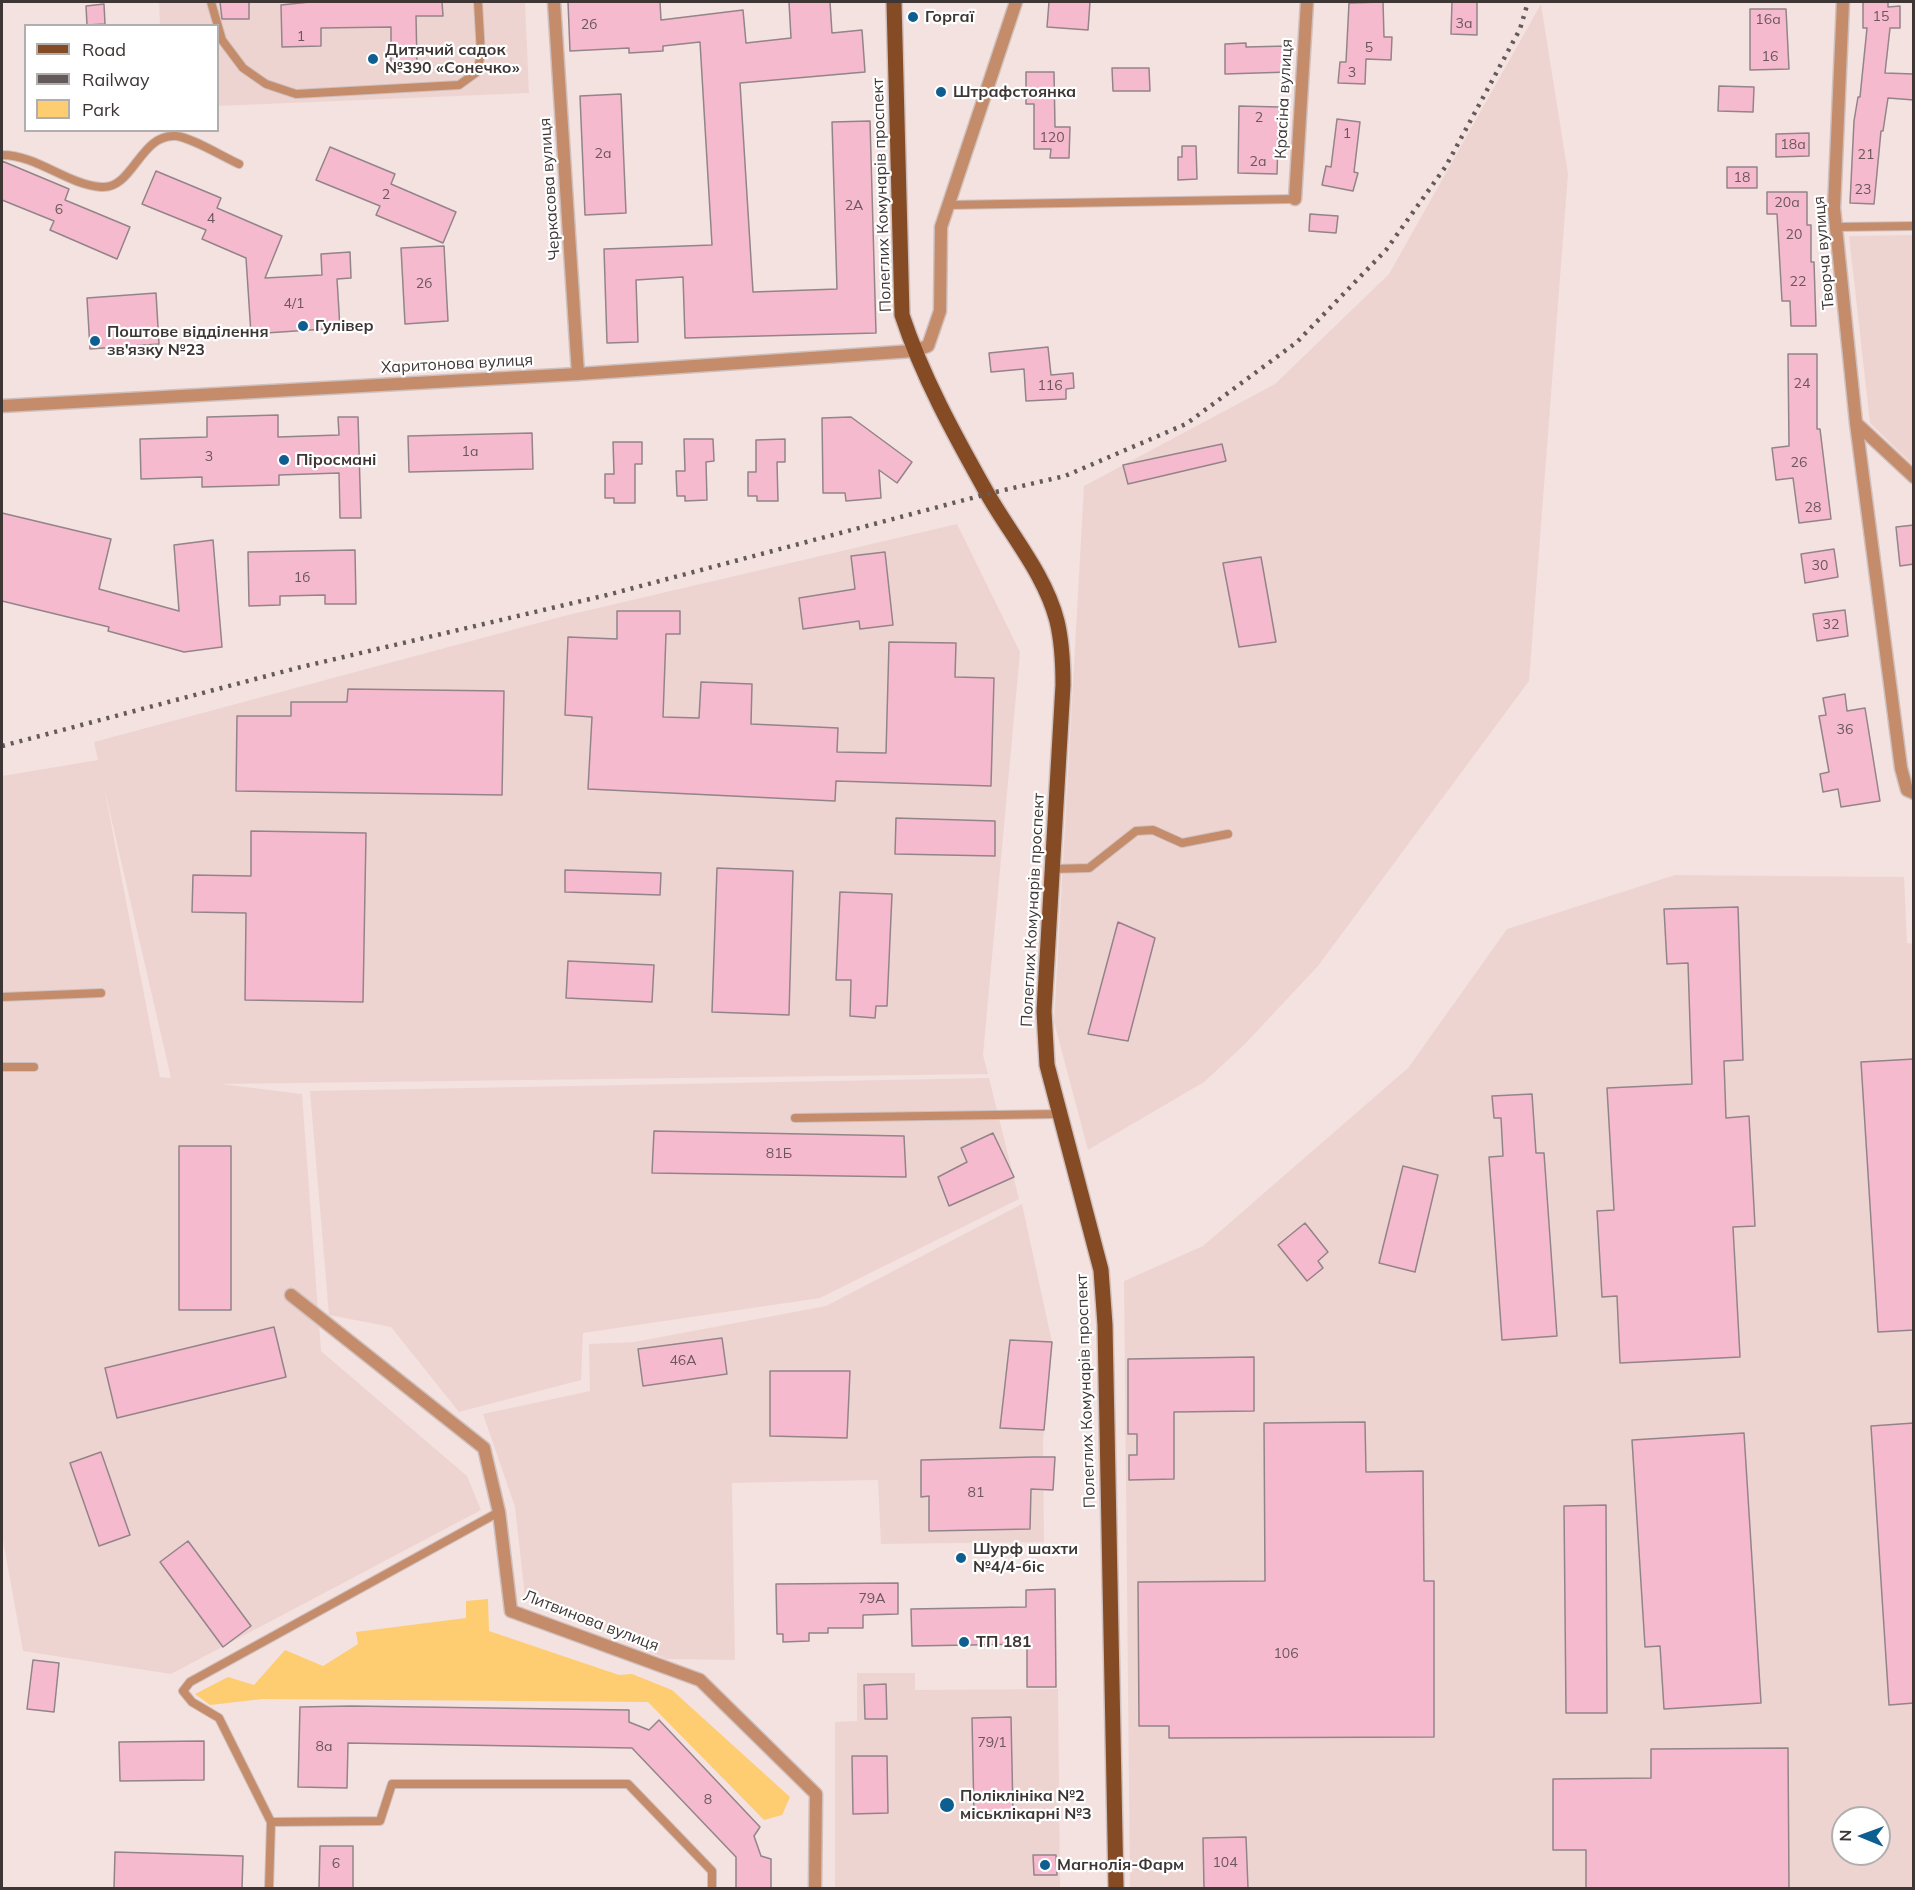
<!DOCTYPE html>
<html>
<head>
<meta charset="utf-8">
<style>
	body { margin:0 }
	#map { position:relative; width:1915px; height:1890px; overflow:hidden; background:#f4e2e0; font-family:Mulish,sans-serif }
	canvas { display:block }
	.frame { position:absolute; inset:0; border:3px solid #3d3635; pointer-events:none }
	.legend { position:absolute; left:24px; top:24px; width:195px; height:108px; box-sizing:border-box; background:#fff; border:2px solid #b1afae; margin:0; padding:8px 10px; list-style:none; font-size:18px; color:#3d3635 }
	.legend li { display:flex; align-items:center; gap:12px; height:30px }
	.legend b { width:30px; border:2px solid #b1afae }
	.north { position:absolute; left:1831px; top:1806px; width:60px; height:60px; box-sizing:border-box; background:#fff; border:2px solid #b1afae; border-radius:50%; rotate:271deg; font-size:16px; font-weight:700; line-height:24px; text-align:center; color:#3d3635 }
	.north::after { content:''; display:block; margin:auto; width:21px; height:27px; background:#0f5e90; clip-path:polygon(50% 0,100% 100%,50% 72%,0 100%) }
</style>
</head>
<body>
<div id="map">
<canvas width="1915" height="1890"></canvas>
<div class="frame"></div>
<ul class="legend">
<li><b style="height:8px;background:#854b24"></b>Road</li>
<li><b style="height:8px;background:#635a59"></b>Railway</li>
<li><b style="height:16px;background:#fecc71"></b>Park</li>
</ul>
<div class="north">N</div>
</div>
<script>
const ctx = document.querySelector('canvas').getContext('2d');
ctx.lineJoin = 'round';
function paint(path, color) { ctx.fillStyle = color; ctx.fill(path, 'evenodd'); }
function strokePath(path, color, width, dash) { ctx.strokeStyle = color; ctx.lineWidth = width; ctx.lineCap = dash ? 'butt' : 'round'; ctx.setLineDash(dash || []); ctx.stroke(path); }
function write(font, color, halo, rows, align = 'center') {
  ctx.font = font + ' Mulish,sans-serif'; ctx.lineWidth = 4.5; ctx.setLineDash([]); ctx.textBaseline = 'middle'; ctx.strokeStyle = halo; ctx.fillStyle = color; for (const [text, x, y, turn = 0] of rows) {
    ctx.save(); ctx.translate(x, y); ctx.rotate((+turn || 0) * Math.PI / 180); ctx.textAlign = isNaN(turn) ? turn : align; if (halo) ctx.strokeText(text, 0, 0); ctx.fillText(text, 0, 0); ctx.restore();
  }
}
const built = new Path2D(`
	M159,2h366l4,91 -311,13v-80l-58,-1z
	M1541,4l27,170 -39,507 -211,285 -74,79 -40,37 -116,68 -34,-128 30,-536 191,-102 114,-110z
	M1913,235h1l-1,230 -43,-42 -21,-187z
	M957,524l63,128 -37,403 5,19 -767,10 81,10 19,257 146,125 14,34 -310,164 -148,-23 -21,-116v-759l96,-16 -4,-18 474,-127zM104,787l67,291h-1l-10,-1z
	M1675,875l229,2 3,66 7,1 -1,944h-783l-6,-607 79,-35 205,-178 99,-139zM1843,1818h36v36h-36z
	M989,1078l30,121 -199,99 -237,35 -2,47 -122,32 -68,-85 -62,-12 -19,-224z
	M1022,1204l30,138 -9,100 1,100 -163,2 -3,-64 -146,3 3,177 -69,-1 -141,-62 -10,-90 -32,-93 107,-23 -1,-47 45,-2 192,-36z
	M857,1673h58v17l143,-1 2,199h-225v-166l22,-1z`);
const green = new Path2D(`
	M488,1599l1,32 130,44 13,-1 40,16 118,107 -8,18 -18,5 -116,-118 -386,-3 -52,6 -15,-11 33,-17 26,8 31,-35 38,16 35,-22 -2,-12 110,-14v-17z`);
const building = new Path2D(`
	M220,2h29v17h-27z
	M310,2h132l1,14h-27l1,49h-26v-38l-70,1v18l-39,1 -1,-42z
	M568,2h92l1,18 82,-10 3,33 45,-5 -2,-36h41l2,31 30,-3 3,42 -125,11 13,209 84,-3 -5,-167 38,-1 6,212 -191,5 -2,-61 -47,3 2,62 -31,1 -3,-94 108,-4 -12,-203 -37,4v5l-34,2v-5l-59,3z
	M1049,2h41l-2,28 -41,-3z
	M1383,2l1,35h8l-1,23 -25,-1 -1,25 -27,-1 2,-21h6l3,-59z
	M1452,2h25v33l-26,-1z
	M1863,2h25v5l12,-1v22h-10l-5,45 29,1v26l-26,-2 -5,33h-2l-7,73 -24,-1 4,-82 4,-24h2l7,-69h-4z
	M104,4l1,20 -18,1 -1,-19z
	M1750,9h36l3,60 -39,1z
	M1246,43v4l42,-1 1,26 -64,2v-30z
	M1112,68h37l1,23h-37z
	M1026,72h28l1,55h15l-1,31h-19l1,-9h-17v-45h-8z
	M1719,86l35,1 -1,25 -35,-1z
	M621,94l5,119 -41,2 -5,-119z
	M1239,106l40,1 -2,67 -39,-1z
	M1337,119l23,3 -6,50 4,1 -5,18 -31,-6 4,-19 5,1z
	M1809,133v23l-33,1v-23z
	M1182,146h14l1,33 -19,1v-23h4z
	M330,147l65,27 -4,10 65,28 -13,31 -67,-28 4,-9 -64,-26z
	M2,161l67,28 -4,11 65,27 -13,32 -67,-29 4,-9 -52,-21z
	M1727,167h30v21h-30z
	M156,171l65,27 -4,10 65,28 -17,42 57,-3 -1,-21 29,-2 1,26 -14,1 3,49 -89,6 -5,-76 -44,-19 4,-9 -64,-26z
	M1767,192h40v33h4v37h3l2,64h-25l-1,-25h-8l-5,-87h-10z
	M1310,214l28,2 -2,17 -27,-2z
	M444,246l4,75 -43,3 -4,-76z
	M156,293l3,51 -69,5 -3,-51z
	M1048,347l3,28 22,-2 1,15 -8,1v10l-40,2 -2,-32 -33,3 -2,-19z
	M1788,354h29v75h3l11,90 -32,4 -6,-45 -17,2 -4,-32 17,-2z
	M278,415v22l61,-2 -1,-18h20l3,101h-21l-1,-45 -60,2v10l-77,2v-10l-61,2 -1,-40 67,-2v-20z
	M851,417l61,45 -15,21 -18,-13 2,28 -35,3 -1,-8h-22l-1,-75z
	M532,433l1,36 -124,3 -1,-36z
	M684,439h29l1,22 -8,1 1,38 -22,1v-5h-8l-1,-25h9z
	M785,439v23h-8l1,39h-21v-5h-9v-24h8v-32z
	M613,442h29v22h-7v39h-21v-5h-9v-24h9z
	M1222,444l4,17 -98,23 -5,-19z
	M2,513l109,26 -12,50 80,22 -5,-66 39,-5 9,107 -38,5 -76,-21 1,-4 -107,-26z
	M1914,525v39l-14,2 -4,-39z
	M1834,549l4,28 -33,6 -4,-29z
	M355,550l1,54h-31v-9l-45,1v9l-31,1 -1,-54z
	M885,552l8,73 -33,4 -1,-8 -56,8 -4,-31 56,-9 -4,-33z
	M1261,557l15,85 -37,5 -16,-84z
	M1845,610l3,26 -31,5 -4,-27z
	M617,611h63v23h-14l-3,83 36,1 2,-36 51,2 -1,40 87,4 -1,24 49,1 3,-111 67,1 -1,34 39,1 -3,108 -155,-5 -1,20 -247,-12 4,-72 -27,-2 3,-78 49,2z
	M348,689l156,2 -2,104 -266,-4 1,-75h54v-14h56z
	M1845,694l2,17 18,-3 15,93 -39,6 -3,-18 -15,3 -3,-18 9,-2 -10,-56 7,-1 -3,-17z
	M896,818l99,3v35l-100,-2z
	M251,831l115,2 -3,169 -118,-2 1,-87 -54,-1 1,-37 58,1z
	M717,868l76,3 -4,144 -77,-3z
	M565,870l96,3 -1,22 -95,-3z
	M840,892l52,2 -5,112h-11l-1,12 -25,-2 1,-36h-15z
	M1738,907l5,153 -19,1 2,57 23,-2 6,110 -22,1 7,130 -120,6 -3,-67 -15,1 -5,-86 17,-1 -7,-122 85,-4 -4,-121 -21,1 -3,-55z
	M1118,922l37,16 -27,103 -40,-7z
	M568,961l86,4 -2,37 -86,-4z
	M1914,1059v271l-36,2 -17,-270z
	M1532,1094l4,59h8l13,183 -55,4 -13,-183 14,-1 -2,-38h-7l-2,-22z
	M654,1131l250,5 2,41 -254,-4z
	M993,1133l21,44 -65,29 -11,-29 29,-15 -6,-14z
	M179,1146h52v164h-52z
	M1403,1166l35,9 -23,97 -36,-9z
	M1305,1223l23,29 -10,9 5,7 -16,13 -29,-36z
	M274,1327l12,50 -169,41 -12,-50z
	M722,1338l5,36 -84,12 -5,-37z
	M1010,1340l42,2 -8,88 -44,-2z
	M1254,1357v54l-80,1v67l-45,1v-25h8v-21h-9v-75z
	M770,1371h80l-3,67 -77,-2z
	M1365,1422l1,50 57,-1 1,110h10v156l-265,1v-12h-30l-1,-144 127,-1 -1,-158z
	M1914,1423v280l-25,2 -18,-279z
	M1744,1433l17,270 -97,6 -4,-63 -15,1 -13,-207z
	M101,1452l29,83 -31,11 -29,-83z
	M1033,1457h22l-2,33 -22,-1 -1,40 -101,2v-35l-8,1v-37z
	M1606,1505l1,208h-41l-2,-207z
	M188,1541l63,85 -28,21 -63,-85z
	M898,1583v31l-35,1v13h-35v5h-19v8l-26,1v-8h-6l-1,-50z
	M1055,1589l1,98h-29v-43l-115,2 -1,-37 115,-2v-17z
	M33,1660l26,3 -5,49 -27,-3z
	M886,1684l1,35h-22l-1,-34z
	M351,1706l278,4v12l20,8 10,-10 101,107 -6,9 7,20 10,3v29h-35v-31l-104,-109 -284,-5 -1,45 -49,-1 2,-80z
	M1011,1717l2,96 -39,1 -2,-96z
	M204,1741v39l-84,1 -1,-39z
	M1788,1748l1,140h-203v-38h-33v-71l98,-1v-29z
	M852,1756h35l1,57 -35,1z
	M1246,1837l2,51h-44l-1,-50z
	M320,1846h33v42h-34z
	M115,1852l128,4 -1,32h-128z
	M1033,1855h23l1,20h-23z`);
const service = new Path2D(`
	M211,2l11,38 21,28 23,16 30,10 163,-9 18,-13 4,-18 -3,-52
	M2,155c35,0 64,29 99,32 32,3 39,-54 75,-51 17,2 47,21 63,28
	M948,205l347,-6
	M1836,227l78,-1
	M1052,869l37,-1 47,-37 17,-1 29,13 46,-9
	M2,997l99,-4
	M2,1067h32
	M795,1118l266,-4
	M271,1822l109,-1 12,-37h236l84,87v17
	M269,1888l2,-66 -52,-104 -27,-16 -9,-11 7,-9 309,-170`);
const minor = new Path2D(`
	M554,2l24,372
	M1843,2l-9,206 22,215 58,54
	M1295,199l12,-197
	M913,351l15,-5 12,-35 1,-84 75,-225
	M1856,423l45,345 6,22 7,3
	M291,1295l193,153 15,64 12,99 189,69 116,114 -1,94`);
const tertiary = new Path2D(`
	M2,406l576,-32 335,-23`);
const primary = new Path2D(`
	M894,2l8,313c20,61 53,121 85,178 23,41 58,81 70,128 5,21 6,42 6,64l-19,326 3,54 54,205 4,55 11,563`);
const rail = new Path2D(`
	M2,746l295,-78 310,-73 380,-101 78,-18 121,-52 111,-82 89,-92 60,-84 74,-137 8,-27`);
const markers = [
	[913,17,6,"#0f5e90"],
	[373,59,6,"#0f5e90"],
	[941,92,6,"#0f5e90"],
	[303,326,6,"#0f5e90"],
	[95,341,6,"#0f5e90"],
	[284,460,6,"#0f5e90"],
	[961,1558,6,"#0f5e90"],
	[964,1642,6,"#0f5e90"],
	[947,1805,8,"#0f5e90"],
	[1045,1865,6,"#0f5e90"]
];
const numberNames = [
	["15",1881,17],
	["16а",1768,20],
	["3а",1464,24],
	["2б",589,25],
	["1",301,37],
	["5",1369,48],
	["16",1770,57],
	["3",1352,73],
	["2",1259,118],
	["1",1347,134],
	["120",1052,138],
	["18а",1793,145],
	["2а",603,154],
	["21",1866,155],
	["2а",1258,162],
	["18",1742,178],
	["23",1863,190],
	["2",386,195],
	["20а",1787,203],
	["2А",854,206],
	["6",59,210],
	["4",211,219],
	["20",1794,235],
	["22",1798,282],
	["2б",424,284],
	["4/1",294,304],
	["24",1802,384],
	["116",1050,386],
	["1а",470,452],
	["3",209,457],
	["26",1799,463],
	["28",1813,508],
	["30",1820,566],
	["1б",302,578],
	["32",1831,625],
	["36",1845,730],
	["81Б",779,1154],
	["46А",683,1361],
	["81",976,1493],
	["79А",872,1599],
	["106",1286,1654],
	["79/1",992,1743],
	["8а",324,1747],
	["8",708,1800],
	["104",1225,1863],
	["6",336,1864]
];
const poiNames = [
	["Горгаї",925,17],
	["Дитячий садок",385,50],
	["№390 «Сонечко»",385,68],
	["Штрафстоянка",953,92],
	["Гулівер",315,326],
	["Поштове відділення",107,332],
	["зв'язку №23",107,350],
	["Піросмані",296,460],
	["Шурф шахти",973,1549],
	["№4/4-біс",973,1567],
	["ТП 181",976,1642],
	["Поліклініка №2",960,1796],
	["міськлікарні №3",960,1814],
	["Магнолія-Фарм",1057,1865]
];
const streetNames = [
	["Красіна вулиця",1284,99,-87],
	["Черкасова вулиця",550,189,-94],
	["Полеглих Комунарів проспект",882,195,-92],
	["Творча вулиця",1824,253,-95],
	["Харитонова вулиця",457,364,-3],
	["Полеглих Комунарів проспект",1033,910,-87],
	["Полеглих Комунарів проспект",1086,1391,-92],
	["Литвинова вулиця",591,1621,21]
];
paint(built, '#eed4d1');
paint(green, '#fecc71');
paint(building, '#f6bace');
strokePath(building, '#938489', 1.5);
strokePath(service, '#cfc0be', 10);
strokePath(minor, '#cfc0be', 15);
strokePath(tertiary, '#cfc0be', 15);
strokePath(primary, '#cfc0be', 18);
strokePath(service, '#c48c6a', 8);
strokePath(minor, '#c48c6a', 12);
strokePath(tertiary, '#c48c6a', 12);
strokePath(primary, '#854b24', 15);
strokePath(rail, '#635a59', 4.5, [3, 6]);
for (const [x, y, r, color] of markers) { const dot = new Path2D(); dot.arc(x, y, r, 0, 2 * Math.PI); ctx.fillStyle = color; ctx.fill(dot); strokePath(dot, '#fff', 2); }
write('14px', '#6b575b', null, numberNames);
write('bold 16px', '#3d3635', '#fff', poiNames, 'left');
write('16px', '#3d3635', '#fff', streetNames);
</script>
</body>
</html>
